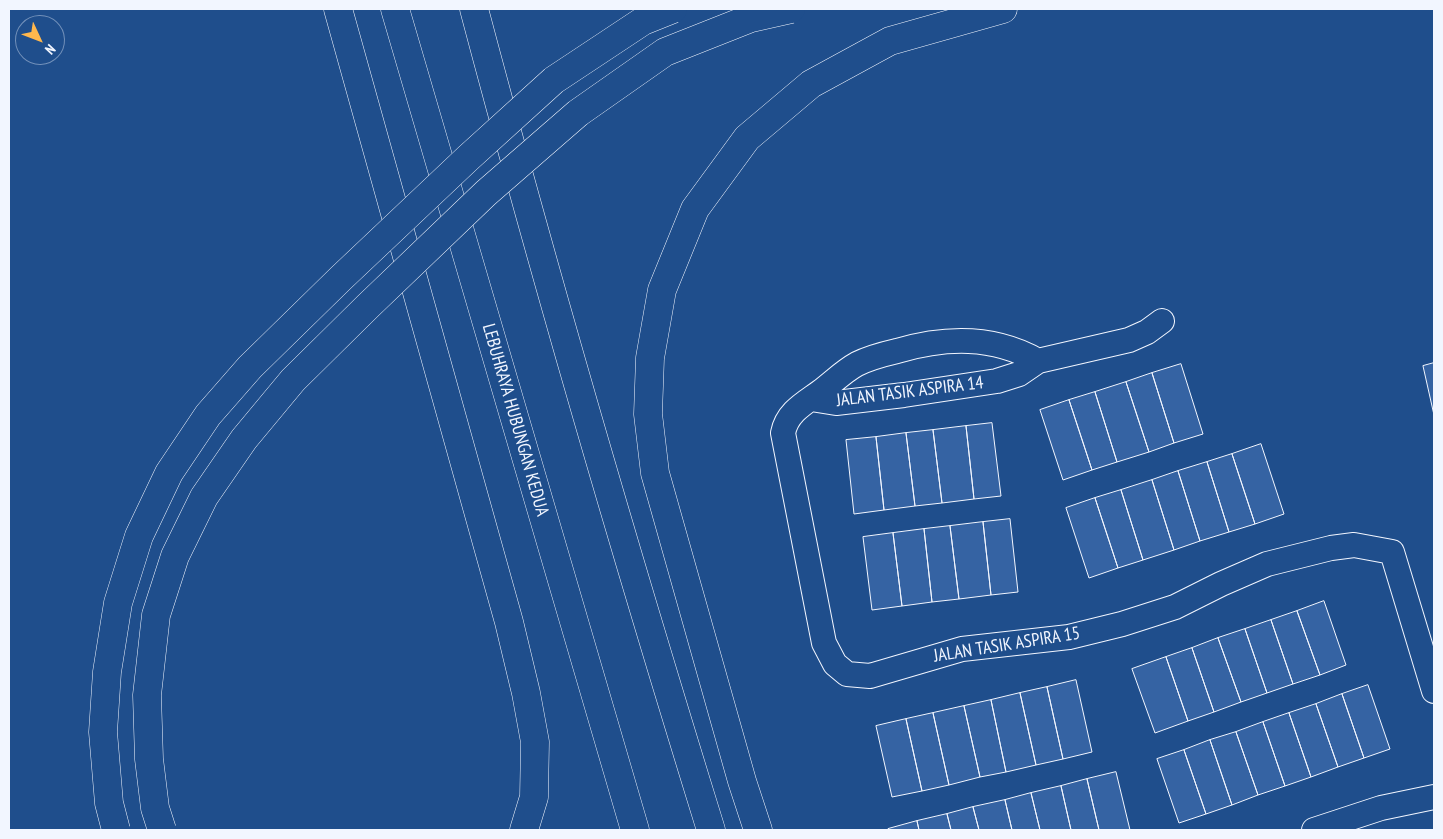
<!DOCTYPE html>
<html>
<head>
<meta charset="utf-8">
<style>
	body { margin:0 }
	#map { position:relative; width:1443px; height:839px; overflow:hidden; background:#1f4e8c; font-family:"PT Sans Narrow",sans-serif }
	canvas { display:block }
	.frame { position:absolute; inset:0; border:10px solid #f2f6ff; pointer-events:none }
	.north { position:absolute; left:15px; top:15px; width:50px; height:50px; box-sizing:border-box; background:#1f4e8c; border:1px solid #7391ba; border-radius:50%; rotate:133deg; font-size:14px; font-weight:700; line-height:20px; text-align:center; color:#f2f6ff }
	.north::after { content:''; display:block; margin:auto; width:18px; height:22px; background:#ffb74d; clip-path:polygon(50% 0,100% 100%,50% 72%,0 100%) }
</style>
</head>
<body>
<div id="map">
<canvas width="1443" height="839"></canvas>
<div class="frame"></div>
<div class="north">N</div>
</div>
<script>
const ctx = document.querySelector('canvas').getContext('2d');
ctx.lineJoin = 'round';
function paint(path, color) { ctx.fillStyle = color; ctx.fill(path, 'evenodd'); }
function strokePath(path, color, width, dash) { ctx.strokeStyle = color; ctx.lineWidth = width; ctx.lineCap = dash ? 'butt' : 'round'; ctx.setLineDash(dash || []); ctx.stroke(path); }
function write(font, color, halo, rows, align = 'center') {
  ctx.font = font + ' "PT Sans Narrow",sans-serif'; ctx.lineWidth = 4; ctx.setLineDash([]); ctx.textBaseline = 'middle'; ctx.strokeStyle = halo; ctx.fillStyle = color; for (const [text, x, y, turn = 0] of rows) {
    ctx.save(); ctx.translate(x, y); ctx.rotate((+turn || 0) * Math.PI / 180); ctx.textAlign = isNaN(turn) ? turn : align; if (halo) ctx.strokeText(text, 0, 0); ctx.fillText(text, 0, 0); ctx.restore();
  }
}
const building = new Path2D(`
	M1434,363v52l-11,-49z
	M1181,364l22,70 -29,9 -22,-70z
	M1152,373l22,70 -25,9 -23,-70z
	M1126,382l23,70 -32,10 -22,-70z
	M1095,392l22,70 -25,8 -23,-70z
	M1069,400l23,70 -29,10 -23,-70z
	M992,423l9,73 -27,3 -8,-73z
	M966,426l8,73 -32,4 -9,-73z
	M933,430l9,73 -27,3 -9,-73z
	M906,433l9,73 -31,4 -8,-73z
	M876,437l8,73 -30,4 -8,-74z
	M1261,444l23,70 -29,10 -23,-70z
	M1232,454l23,70 -26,8 -22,-70z
	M1207,462l22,70 -29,9 -22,-70z
	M1178,471l22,70 -26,9 -22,-70z
	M1152,480l22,70 -31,10 -22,-70z
	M1121,490l22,70 -25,8 -23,-70z
	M1095,498l23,70 -29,10 -23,-70z
	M1010,519l8,73 -27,3 -8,-73z
	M983,522l8,73 -32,4 -9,-73z
	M950,526l9,73 -27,3 -8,-73z
	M924,529l8,73 -30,4 -9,-73z
	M893,533l9,73 -30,4 -9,-73z
	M1324,601l22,64 -26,10 -23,-64z
	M1297,611l23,64 -27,9 -22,-64z
	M1271,620l22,64 -26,9 -22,-64z
	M1245,629l22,64 -26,9 -23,-64z
	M1218,638l23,64 -27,10 -22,-64z
	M1192,648l22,64 -26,9 -22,-64z
	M1166,657l22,64 -33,12 -23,-64z
	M1076,680l16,72 -29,7 -16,-72z
	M1368,685l22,64 -26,9 -22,-64z
	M1047,687l16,72 -27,6 -16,-72z
	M1020,693l16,72 -30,7 -15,-72z
	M1342,694l22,64 -26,9 -22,-63z
	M991,700l15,72 -26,5 -16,-71z
	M1316,704l22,63 -27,10 -22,-64z
	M964,706l16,71 -31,8 -16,-72z
	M933,713l16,72 -27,6 -16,-72z
	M1289,713l22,64 -26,9 -22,-64z
	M906,719l16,72 -30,6 -16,-71z
	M1263,722l22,64 -27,9 -22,-63z
	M1236,732l22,63 -26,10 -22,-65z
	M1210,740l22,65 -26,9 -22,-64z
	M1184,750l22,64 -27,9 -22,-64z
	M1116,772l14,58h-31l-12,-51z
	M1087,779l12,51h-28l-10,-44z
	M1061,786l10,44h-31l-9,-37z
	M1031,793l9,37h-28l-7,-30z
	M1005,800l7,30h-33l-6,-23z
	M973,807l6,23h-28l-4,-16z
	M947,814l4,16h-32l-2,-9z
	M917,821l2,9h-31v-1z`);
const minor = new Path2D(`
	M1038,361l91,-21 18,-8 15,-11
	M811,399l25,4 68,-8 93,-14 22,-7 19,-13c-45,-26 -93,-24 -141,-10 -13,3 -28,7 -40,13 -13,7 -25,19 -37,28 -15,11 -33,20 -37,41l41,210 11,21 12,10 23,2 92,-27 107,-12 53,-13 53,-17 46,-23 46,-20 64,-16 23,-3 38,7 42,139
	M1314,830l67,-22 53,-11`);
const motorway = new Path2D(`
	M338,9l171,613 17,71 9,49 -1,55 -10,33
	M395,9l240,821
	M474,9c73,275 153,549 237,821
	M758,830l-16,-49 -87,-308 -7,-59 2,-56 12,-68 33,-81 52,-71 64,-54 79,-43 113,-32`);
const motorwayBridge = new Path2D(`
	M116,830l-7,-27 -6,-71 4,-60 11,-69 21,-67 30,-63 39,-58 42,-48 91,-89 127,-120 86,-78 89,-59 30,-12
	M162,830l-7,-22 -6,-49 -2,-64 9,-80 19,-59 29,-59 40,-58 49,-59 75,-74 118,-113 92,-80 87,-61 86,-34 40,-9`);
const streetNames = [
	["JALAN TASIK ASPIRA 14",910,392,-7],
	["LEBUHRAYA HUBUNGAN KEDUA",515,420,74],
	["JALAN TASIK ASPIRA 15",1007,645,-9]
];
paint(building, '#3563a3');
strokePath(building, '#f2f6ff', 1);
strokePath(minor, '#f2f6ff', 26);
strokePath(motorway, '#f2f6ff', 29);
strokePath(minor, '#1f4e8c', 24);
strokePath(motorway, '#1f4e8c', 28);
strokePath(motorwayBridge, '#f2f6ff', 29, []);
strokePath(motorwayBridge, '#1f4e8c', 28);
write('18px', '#f2f6ff', '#1f4e8c', streetNames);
</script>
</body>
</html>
